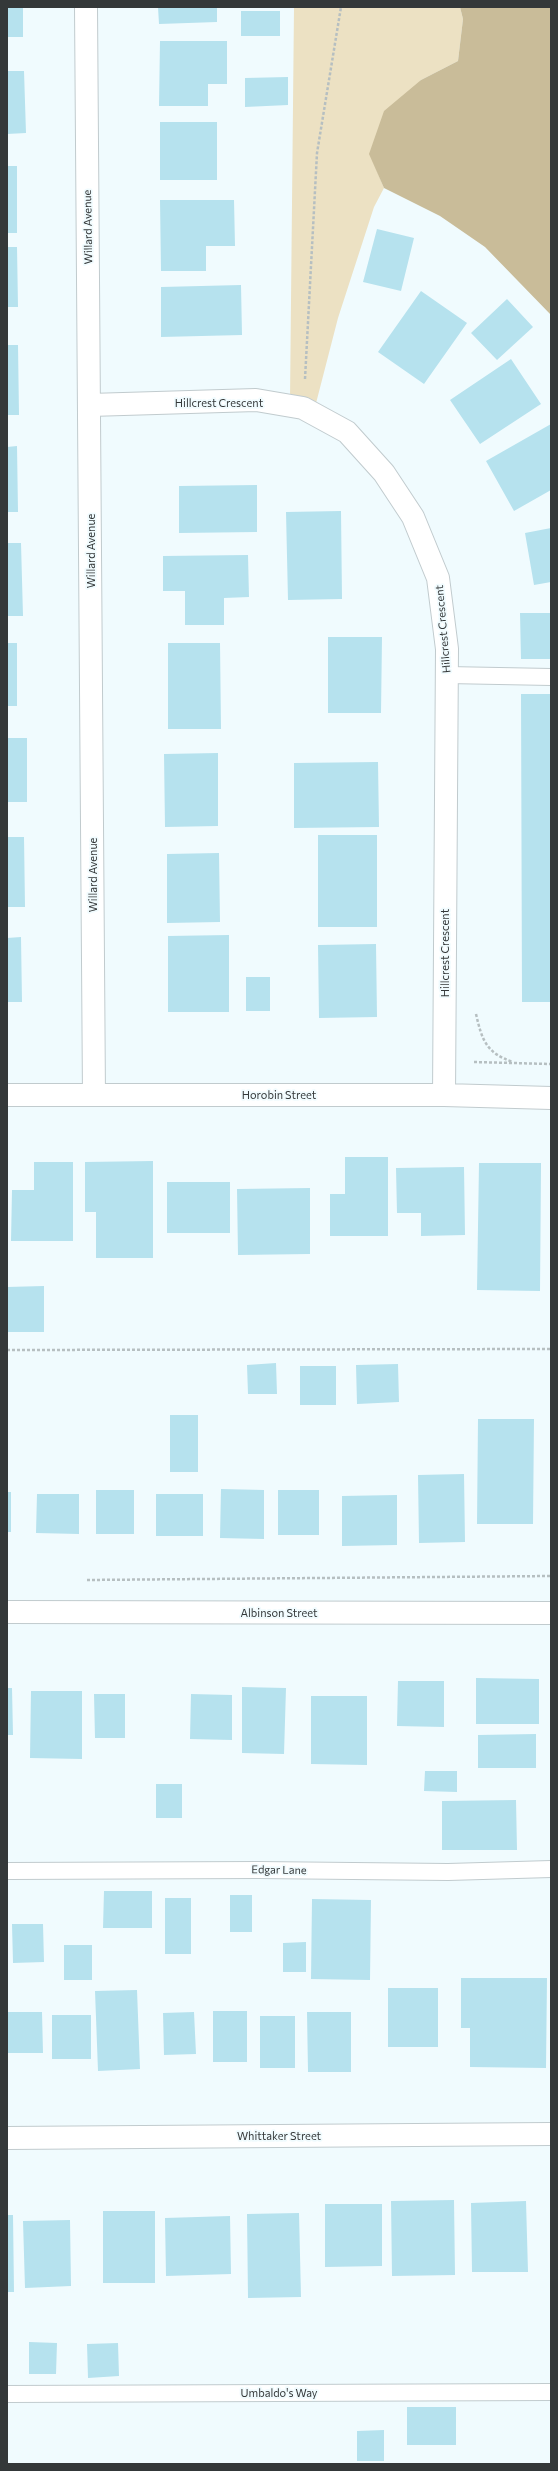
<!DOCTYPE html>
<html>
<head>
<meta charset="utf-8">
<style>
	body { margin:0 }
	#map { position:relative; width:558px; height:2471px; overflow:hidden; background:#f0fbfe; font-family:Commissioner,sans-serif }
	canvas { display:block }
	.frame { position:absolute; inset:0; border:8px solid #343839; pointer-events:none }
</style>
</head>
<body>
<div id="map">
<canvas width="558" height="2471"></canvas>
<div class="frame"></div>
</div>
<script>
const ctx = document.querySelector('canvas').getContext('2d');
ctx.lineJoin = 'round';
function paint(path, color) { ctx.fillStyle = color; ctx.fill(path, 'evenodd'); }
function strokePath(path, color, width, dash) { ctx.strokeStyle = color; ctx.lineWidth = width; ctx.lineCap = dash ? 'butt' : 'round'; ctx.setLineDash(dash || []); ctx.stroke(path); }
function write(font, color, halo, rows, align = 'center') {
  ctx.font = font + ' Commissioner,sans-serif'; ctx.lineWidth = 3.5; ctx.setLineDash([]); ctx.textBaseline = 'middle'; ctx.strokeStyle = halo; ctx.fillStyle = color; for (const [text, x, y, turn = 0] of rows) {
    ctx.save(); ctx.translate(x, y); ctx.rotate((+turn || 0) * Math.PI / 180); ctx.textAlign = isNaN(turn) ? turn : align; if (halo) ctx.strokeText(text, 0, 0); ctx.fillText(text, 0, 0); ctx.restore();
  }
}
const green = new Path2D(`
	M294,7h166l3,12 -5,42 -37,19 -51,74 14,34 -10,19 -36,111 -24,93 -24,-12z`);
const forest = new Path2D(`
	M460,7h91v308l-66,-68 -45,-31 -56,-28 -15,-34 15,-43 37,-31 37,-19 5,-42z`);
const building = new Path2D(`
	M7,7h16v30h-16z
	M158,7h59v15l-58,2z
	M241,11h39v25h-39z
	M160,41h67v43h-19v22h-49z
	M7,71h17l2,62 -19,1z
	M288,77v28l-43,2v-29z
	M160,122h57v58h-57z
	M7,166h10v67h-10z
	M160,200h74l1,46h-29v25h-45z
	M377,229l37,9 -13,53 -38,-9z
	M7,247h10l1,60h-11z
	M241,285l1,50 -81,2v-50z
	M421,291l46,32 -43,61 -46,-32z
	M507,299l26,28 -36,33 -26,-27z
	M7,345h11l1,70h-12z
	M511,359l30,45 -61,40 -30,-44z
	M551,424v66l-37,21 -28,-50z
	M17,446l1,66h-11v-65z
	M257,485v47l-78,1v-47z
	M341,511l1,88 -54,1 -2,-88z
	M551,528v54l-17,3 -9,-52z
	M7,543h14l2,73h-16z
	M248,555l1,42 -25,1v27h-39v-34h-22v-35z
	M520,613h31v46h-30z
	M328,637h54l-1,76h-53z
	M7,643h10v63h-10z
	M168,643h52l1,86h-53z
	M521,694h30v308h-29z
	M7,738h20v64h-20z
	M218,753v73l-53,1 -1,-73z
	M378,762l1,65 -85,1v-65z
	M318,835h59v92h-59z
	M7,837h17l1,70h-18z
	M219,853l1,69 -53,1v-69z
	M229,935v77h-61v-76z
	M21,937l1,65h-15v-64z
	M376,944l1,73 -58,1 -1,-73z
	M246,977h24v34h-24z
	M345,1157h43v79h-58v-42h15z
	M153,1161v97h-57v-46h-11v-50z
	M34,1162h39v79h-62l1,-51h22z
	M479,1163h62l-1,128 -63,-1z
	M464,1167l1,68 -44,1v-23h-24l-1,-45z
	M167,1182h63v51h-63z
	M310,1188v66l-72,1 -1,-66z
	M44,1286v46h-37v-45z
	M276,1363l1,31h-29l-1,-29z
	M398,1364l1,38 -42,2 -1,-39z
	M300,1366h36v39h-36z
	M170,1415h28v57h-28z
	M478,1419h56l-1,105h-56z
	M464,1474l1,68 -46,1 -1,-68z
	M221,1489l43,1v49l-44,-1z
	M96,1490h38v44h-38z
	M278,1490h41v45h-41z
	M7,1492h4v40h-4z
	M37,1494h42v40l-43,-1z
	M156,1494h47v42h-47z
	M397,1495v50l-55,1v-50z
	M476,1678l63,1v45h-63z
	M398,1681h46v46l-47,-1z
	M242,1687l44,1 -2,66 -42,-1z
	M7,1688h5l1,47h-6z
	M31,1691h51v68l-52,-1z
	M94,1694h31v44h-30z
	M191,1694l41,1v45l-42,-1z
	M311,1696h56v69l-56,-1z
	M536,1734v34h-58v-33z
	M425,1771h32v21l-33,-1z
	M156,1784h26v34h-26z
	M516,1800l1,50h-75v-49z
	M104,1891h48v37h-49z
	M230,1895h22v37h-22z
	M165,1898h26v56h-26z
	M312,1899l59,1 -1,80 -59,-1z
	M12,1924h31l1,38 -31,1z
	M306,1942v30h-23v-29z
	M64,1945h28v35h-28z
	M461,1978h86l-1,90 -76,-1v-39h-9z
	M388,1988h50v59h-50z
	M137,1990l3,79 -42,2 -3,-80z
	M213,2011h34v51h-34z
	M7,2012h35l1,41h-36z
	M194,2012l2,42 -32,1 -1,-42z
	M307,2012h44v60h-43z
	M52,2015h39v44h-39z
	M260,2016h35v52h-35z
	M454,2200l1,75 -63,1 -1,-75z
	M526,2201l2,71h-56l-1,-69z
	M325,2204h57v62l-57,1z
	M103,2211h52v72h-52z
	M299,2213l2,84 -53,1 -1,-84z
	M7,2215h6l1,77h-7z
	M230,2216l1,58 -65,2 -1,-58z
	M70,2220l1,66 -46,2 -2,-67z
	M29,2342l28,1 -1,31h-27z
	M118,2343l1,33 -31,2 -1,-34z
	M407,2407h49v38h-49z
	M384,2430v31h-27v-30z`);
const path = new Path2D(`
	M305,379l12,-226 24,-146
	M476,1014c6,26 10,39 37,48
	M474,1062l77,2
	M7,1350l544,-1
	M87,1580l464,-4`);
const service = new Path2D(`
	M447,675l104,2
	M7,1871l251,-1 190,2 103,-3
	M7,2394l544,-2`);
const minor = new Path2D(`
	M86,7l8,1088
	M90,405l166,-5 47,8 44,24 37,41 29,44 25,61 9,71 -3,446
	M7,1095h437l107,3
	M7,2138l544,-4`);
const tertiary = new Path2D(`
	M7,1612l544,1`);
const streetNames = [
	["Willard Avenue",88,227,-91],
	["Hillcrest Crescent",219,403],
	["Willard Avenue",91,551,-90],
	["Hillcrest Crescent",443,629,-95],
	["Willard Avenue",93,875,-90],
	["Hillcrest Crescent",445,953,-90],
	["Horobin Street",279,1095],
	["Albinson Street",279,1613],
	["Edgar Lane",279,1870,1],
	["Whittaker Street",279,2136],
	["Umbaldo's Way",279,2393]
];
paint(green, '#ece1c3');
paint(forest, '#c9bc99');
paint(building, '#b6e2ee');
strokePath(service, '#c1cbce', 18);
strokePath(minor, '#c1cbce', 24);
strokePath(tertiary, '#c1cbce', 24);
strokePath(path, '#b6bfc1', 2.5, [3, 2]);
strokePath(service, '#fff', 16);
strokePath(minor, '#fff', 22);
strokePath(tertiary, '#fff', 22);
write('11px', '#343839', '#f0fbfe', streetNames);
</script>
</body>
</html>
